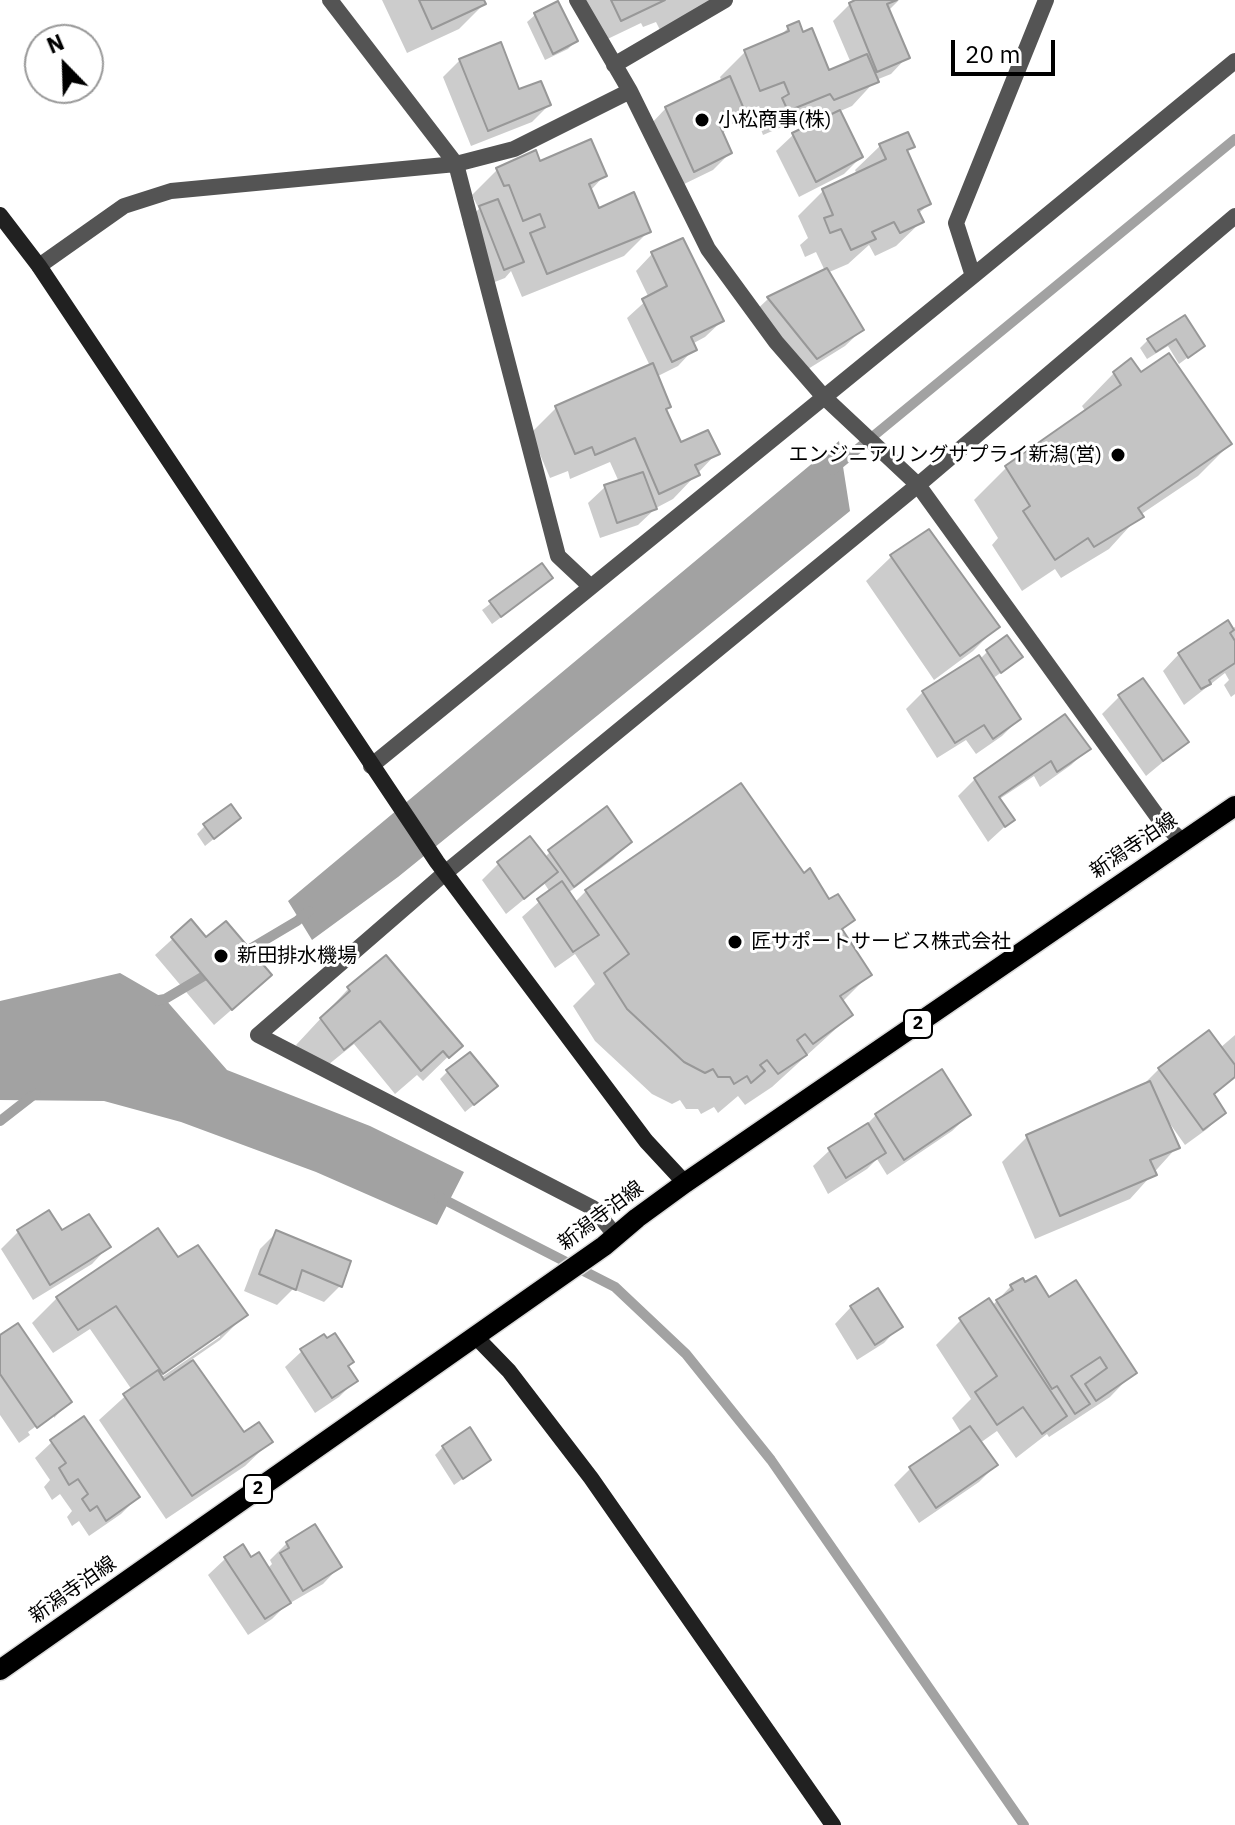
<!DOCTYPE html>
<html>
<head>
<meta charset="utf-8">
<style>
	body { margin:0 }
	#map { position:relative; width:1235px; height:1825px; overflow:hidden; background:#fff; font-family:"IBM Plex Sans",sans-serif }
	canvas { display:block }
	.north { position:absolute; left:24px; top:24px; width:80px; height:80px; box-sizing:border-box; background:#fff; border:2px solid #999; border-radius:50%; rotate:337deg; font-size:22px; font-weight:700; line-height:32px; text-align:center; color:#000 }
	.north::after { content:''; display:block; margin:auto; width:28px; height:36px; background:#000; clip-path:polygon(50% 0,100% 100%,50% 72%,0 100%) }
	.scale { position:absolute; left:951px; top:40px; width:104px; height:36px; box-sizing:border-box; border:4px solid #000; border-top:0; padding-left:10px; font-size:24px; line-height:28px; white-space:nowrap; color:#000; -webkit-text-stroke:6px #fff; paint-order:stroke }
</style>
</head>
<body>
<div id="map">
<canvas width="1235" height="1825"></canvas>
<div class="north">N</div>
<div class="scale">20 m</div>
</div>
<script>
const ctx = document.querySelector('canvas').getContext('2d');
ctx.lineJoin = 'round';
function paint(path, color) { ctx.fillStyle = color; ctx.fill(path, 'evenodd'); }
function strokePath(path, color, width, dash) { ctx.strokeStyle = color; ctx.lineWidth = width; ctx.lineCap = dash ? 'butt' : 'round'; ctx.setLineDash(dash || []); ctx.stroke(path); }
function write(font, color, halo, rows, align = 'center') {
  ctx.font = font + ' "IBM Plex Sans","Noto Sans JP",sans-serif'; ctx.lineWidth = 6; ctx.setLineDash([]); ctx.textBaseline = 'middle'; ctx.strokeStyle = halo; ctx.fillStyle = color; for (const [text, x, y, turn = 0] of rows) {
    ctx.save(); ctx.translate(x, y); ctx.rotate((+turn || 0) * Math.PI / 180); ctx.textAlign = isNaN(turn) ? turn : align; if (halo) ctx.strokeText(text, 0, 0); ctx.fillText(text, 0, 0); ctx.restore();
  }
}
const water = new Path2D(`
	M839,441l11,70 -452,366 -86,63 -24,-39z
	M120,973l45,26 62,71 143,56 94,46 -27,53 -121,-53 -135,-50 -77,-21 -104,-1v-99z`);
const shadow = new Path2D(`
	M382,0h100l2,4 -25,25 -52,24z
	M575,0h136l-51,30 -4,-8 -13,5 -2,-4 -46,22z
	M860,0h39l-11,11 19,46 -16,17 -15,6 -24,26 -14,6 23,45 -17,17 -45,23 -23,-46 17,-16 17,-8 -5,-10 -42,18 -4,-11 5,-5 -5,-13 -16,6 -16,18 -6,3 9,20 -17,17 -35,17 -28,-62 16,-17 56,-26 -2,-5 25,-25 33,-14 10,-10 40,45 23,-10 -18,-42 17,-17z
	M535,15l41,26 -8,8 -23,11 -18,-38z
	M460,60l58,31 31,14 -17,17 -61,24 -28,-69z
	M907,134l5,12 -6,7 23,51 -11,10 3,8 -25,24 -21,10 -6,-11 -21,19 -21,9 35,57 -17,16 -45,28 -49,-59 17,-16 57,-28 -9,-19 -11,5 -5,-12 8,-7 -10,-22 25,-25 34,-16 -2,-5 25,-24z
	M539,164l65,12 -14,15 8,20 51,20 -25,25 -102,41 -11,-26 -6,7 -18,7 -24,-61 16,-15 -7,-14 25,-25z
	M652,254l70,67 -17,16 -13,7 2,5 -16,17 -22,11 13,29 -4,5 15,33 37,9 -44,46 -17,9 -18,17 -38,13 -12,-35 17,-16 14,-5 -9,-20 -40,17 -2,-8 -18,7 -19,-45 25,-25 94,-42 -23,-48 22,-20 -13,-27z
	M1184,318l19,28 -24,18 -11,-18 -21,13 -7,-11 8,-8z
	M1114,373l27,2 89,69 -32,32 -58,39 -31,34 -48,29 -6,-9 -33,22 -30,-46 6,-7 -24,-38 32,-32 80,-56 -4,-6z
	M891,557l107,69 -25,25 -39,29 -68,-99z
	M542,565l1,21 -51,38 -10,-14z
	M1235,627v67l-4,3 -7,-12 5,-5 -4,-7 -41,32 -21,-34 16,-17z
	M987,652l26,12 -21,15 27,40 -17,17 -26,18 -10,-14 -29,18 -31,-49 17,-17 57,-33z
	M1143,681l44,61 -41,34 -44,-62 17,-17z
	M1065,717l23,32 -17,16 -31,22 -6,-11 -36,24 14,20 -24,22 -30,-46 17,-17z
	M231,825l-26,21 -8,-12 8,-8z
	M630,842l-17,17 -45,34 6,10 12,-12 218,-15 25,25 23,19 -11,11 28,44 -27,27 9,13 -79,72 -27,18 -7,-9 -20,17 -4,-6 -13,7 -3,-5h-12l-6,-9 -8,4 -20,-10 -57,-53 -22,-35 22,-22 -20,-30 -20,14 -33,-51 28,-25 -6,-9 -38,31 -24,-34 16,-16 46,-6 6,-6z
	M191,922l61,70 -38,33 -59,-70z
	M349,988l111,57 -37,36 -6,-6 -22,19 -41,-50 -36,29 -22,-28z
	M1235,1035v41l-22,20 11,17 -17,16 -22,16 -17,-24 9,26 -47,52 -95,40 -33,-77 25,-25 114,-50 18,-18 61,-21z
	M448,1071l39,23 -22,18 -25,-33z
	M876,1115h93l-17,16 -65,44 -10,-16 -10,10 -39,25 -15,-28 17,-16 33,-22z
	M48,1213l14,20 46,14 -16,17 -59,36 -32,-51 17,-17z
	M276,1233l64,53 -16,16 -31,-13 -16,16 -33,-14 16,-42z
	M177,1260l68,55 -25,25 -29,20 53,75 26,7 -25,24 -79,53 -67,-99 33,-30 -42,-61 -37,24 -21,-30 25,-25zM220,1332v5l-64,44 -2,-3z
	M1011,1286l38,14 85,72 -24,25 -61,40 -2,-3 -31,24 -19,-27 -17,12 16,22 -17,17 -60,41 -25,-38 17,-17 51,-34 -10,-16 19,-19 -35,-54 25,-25 31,-14z
	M851,1307l49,19 -16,17 -27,17 -22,-36z
	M0,1338l69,64 -15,16v-5l-26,19 2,3 -11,8 -19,-28z
	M326,1341l29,40 -16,16 -24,16 -30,-46 17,-16z
	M52,1442l86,55 -17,17 -32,22 -10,-15 -7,5 -5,-9 5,-6 -12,-17 -8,6 -8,-13 6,-7 -15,-22z
	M443,1447l46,13 -35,25 -19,-30z
	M287,1543l52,24 -16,17 -38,22 -13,13 -24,16 -40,-60 17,-16 17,-12 8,13 17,9 5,-5 -2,-4z`);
const stream = new Path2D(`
	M832,470l403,-331
	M238,956l59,-35 12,-10
	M154,1001l11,-2 49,-29
	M0,1121l36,-28
	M439,1197l176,90 71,67 85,106 253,365`);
const building = new Path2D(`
	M419,0h65l2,4 -54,25z
	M611,0h54l-44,21z
	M855,0h42l-10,4 23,54 -33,14 -28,-69z
	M558,1l20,40 -25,13 -19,-41z
	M799,21l4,11 9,-4 17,42 38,-16 12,28 -45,18 -4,-6 -42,17 -6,-13 7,-4 -5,-12 -24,9 -16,-41 45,-19 -2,-5z
	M501,42l18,47 22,-8 10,24 -63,26 -29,-72z
	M730,76l16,38 -26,12 12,27 -38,19 -29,-65z
	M840,110l23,47 -47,25 -24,-49z
	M908,132l7,15 -8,3 24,54 -13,6 6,12 -24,11 -6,-11 -22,10 4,7 -25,11 -10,-21 -11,4 -6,-15 9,-3 -11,-26 64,-30 -7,-15z
	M591,139l16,37 -18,8 10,24 35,-16 17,40 -104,42 -17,-41 15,-6 -5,-13 -17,7 -14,-36 -5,1 -8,-18 40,-18 4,11z
	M498,199l26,63 -20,8 -25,-64z
	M683,238l41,83 -33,16 6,13 -25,12 -30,-63 25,-13 -16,-34z
	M827,268l37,62 -47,29 -50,-62z
	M1185,315l20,31 -17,12 -12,-19 -20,13 -9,-13z
	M1169,353l63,91 -94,64 6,9 -50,30 -6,-9 -33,22 -32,-49 7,-5 -25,-40 116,-81 -8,-13 18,-14 10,14z
	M653,363l18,44 -5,2 15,33 27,-12 12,24 -25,11 5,10 -41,19 -24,-56 -40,17 -3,-8 -17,7 -20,-48z
	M643,472l14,37 -40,14 -13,-38z
	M929,529l71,98 -40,29 -70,-101z
	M542,563l11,15 -52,39 -12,-16z
	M1228,620l6,10 -4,3 5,8v22l-26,17 2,4 -10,5 -23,-36z
	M1007,635l16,22 -22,16 -15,-23z
	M979,655l42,64 -28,20 -9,-14 -29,18 -33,-52z
	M1143,678l46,64 -26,19 -45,-66z
	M1065,714l26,35 -34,23 -6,-11 -52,36 16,23 -10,7 -31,-49z
	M741,783l63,90 6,-5 19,31 9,-5 17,26 -13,9 30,46 -32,21 13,19 -40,29 -8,-10 -8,6 10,15 -29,19 -11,-14 -7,5 5,6 -14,12 -4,-7 -13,8 -4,-7h-12l-5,-8 -8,4 -21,-11 -57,-53 -23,-36 25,-19 -44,-64z
	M231,804l10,14 -27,21 -11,-15z
	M607,806l25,36 -58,45 -26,-37z
	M530,836l28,36 -34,27 -27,-37z
	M562,881l37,54 -26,17 -36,-53z
	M191,919l15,18 20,-16 46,54 -40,35 -61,-73z
	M386,955l77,91 -14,12 -6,-7 -22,20 -41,-50 -36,29 -24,-32 30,-27 -3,-4z
	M1209,1030l26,35v12l-21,17 12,19 -23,17 -45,-62z
	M470,1052l28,34 -24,19 -28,-35z
	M942,1069l29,46 -67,45 -29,-46z
	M1150,1081l30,67 -30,12 7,15 -97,41 -34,-81z
	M868,1123l18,30 -40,25 -18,-30z
	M49,1210l13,20 27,-16 22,33 -61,38 -33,-55z
	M158,1228l20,29 20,-12 50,70 -85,59 -47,-68 -38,24 -22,-33z
	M276,1230l75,31 -9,26 -40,-17 -6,20 -37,-16z
	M1036,1276l13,21 27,-17 61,93 -41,28 -11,-17 22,-16 -7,-11 -29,19 19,28 -15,10 -18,-28 -5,3 -56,-89 17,-10 -3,-5 13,-7 2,4z
	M878,1288l25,39 -28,18 -25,-39z
	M989,1298l78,118 -25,18 -19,-27 -26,18 -22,-33 22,-16 -38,-58z
	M18,1323l54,79 -35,26 -37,-54v-39z
	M335,1333l19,29 -6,4 10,15 -26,17 -32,-49 24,-15 3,4z
	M193,1360l51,72 15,-10 14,20 -81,54 -69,-102 35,-24 6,10z
	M84,1416l56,81 -34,24 -9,-15 -7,5 -8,-12 6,-5 -10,-15 -9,6 -10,-17 7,-5 -16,-23z
	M970,1426l28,39 -62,43 -27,-41z
	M470,1427l21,33 -28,19 -21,-33z
	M315,1524l27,43 -39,24 -23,-38 9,-5 -3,-6z
	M243,1544l8,13 8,-5 32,51 -26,16 -41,-62z`);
const street = new Path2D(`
	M330,0l126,164 102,392 33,31
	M577,0l53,91 78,158 68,93 47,54 95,89 242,335 23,22
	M614,65l111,-65
	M39,266l85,-60 47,-15 285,-27 58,-15 116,-58
	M973,276l262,-215
	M371,766l602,-490 -17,-53 90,-223
	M617,1237l-24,-29 -335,-173 187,-162 473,-388 317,-269`);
const secondary = new Path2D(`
	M0,215l39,51 398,596 209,279 39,42
	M476,1337l33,34 82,107 242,347`);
const primary = new Path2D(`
	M0,1670l604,-424 33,-28 48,-35 550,-377`);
const markers = [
	[702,120,8,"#000"],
	[1118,455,8,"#000"],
	[735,942,8,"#000"],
	[221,956,8,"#000"]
];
const shields = [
	[918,1024,28],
	[258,1489,28]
];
const shieldNames = [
	["2",918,1024],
	["2",258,1489]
];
const poiNames = [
	["小松商事(株)",718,120],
	["エンジニアリングサプライ新潟(営)",1102,455,"right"],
	["匠サポートサービス株式会社",751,942],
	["新田排水機場",237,956]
];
const streetNames = [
	["新潟寺泊線",1134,846,-34],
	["新潟寺泊線",601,1216,-37],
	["新潟寺泊線",73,1590,-35]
];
paint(water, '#a2a2a2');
paint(shadow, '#0003');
strokePath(stream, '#a2a2a2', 10);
paint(building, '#c4c4c4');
strokePath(building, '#989898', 2);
strokePath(primary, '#dbdbdb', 23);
strokePath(street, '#545454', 16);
strokePath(secondary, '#212121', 16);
strokePath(primary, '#000', 20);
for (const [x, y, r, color] of markers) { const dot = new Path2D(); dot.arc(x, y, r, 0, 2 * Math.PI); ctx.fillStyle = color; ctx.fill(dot); strokePath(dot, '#fff', 3); }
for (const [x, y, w] of shields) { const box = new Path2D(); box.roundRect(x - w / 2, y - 14, w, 28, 6); ctx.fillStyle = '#fff'; ctx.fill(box); strokePath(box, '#000', 2); }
write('bold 18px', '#000', null, shieldNames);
write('20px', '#000', '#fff', poiNames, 'left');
write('20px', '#000', '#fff', streetNames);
</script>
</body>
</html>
